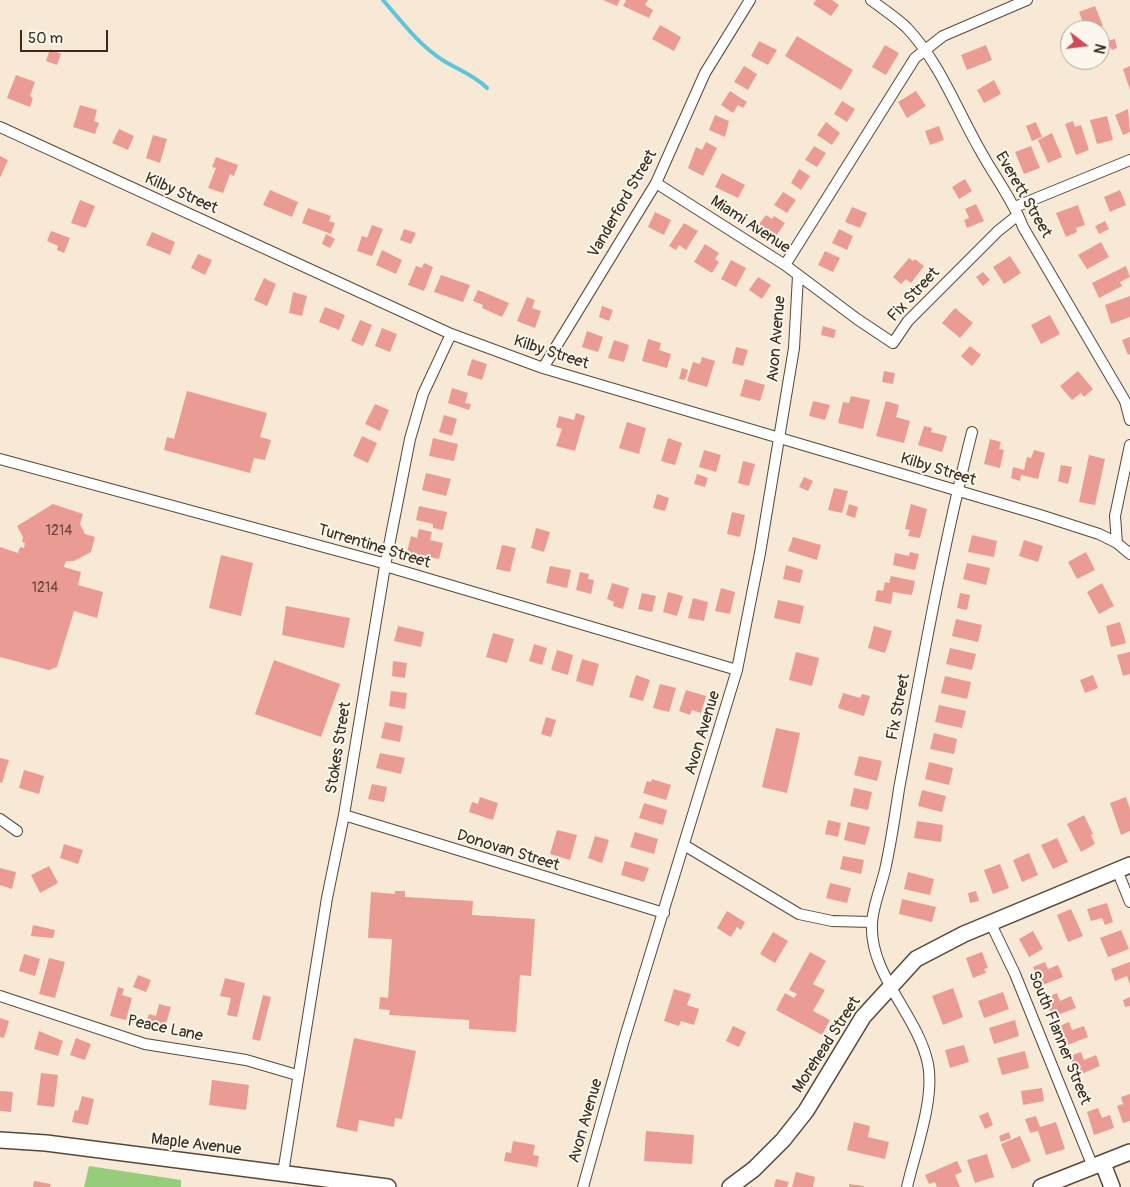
<!DOCTYPE html>
<html>
<head>
<meta charset="utf-8">
<style>
	body { margin:0 }
	#map { position:relative; width:1130px; height:1187px; overflow:hidden; background:#f7e9d5; font-family:Pangolin,sans-serif }
	canvas { display:block }
	.north { position:absolute; left:1060px; top:20px; width:50px; height:50px; box-sizing:border-box; background:#fbf7ec; border:1px solid #aea59a; border-radius:50%; rotate:105deg; font-size:14px; font-weight:700; line-height:20px; text-align:center; color:#3b2a1e }
	.north::after { content:''; display:block; margin:auto; width:18px; height:22px; background:#d1495b; clip-path:polygon(50% 0,100% 100%,50% 72%,0 100%) }
	.scale { position:absolute; left:20px; top:30px; width:88px; height:22px; box-sizing:border-box; border:2px solid #3b2a1e; border-top:0; padding-left:6px; font-size:15px; line-height:18px; white-space:nowrap; color:#3b2a1e; -webkit-text-stroke:4px #fbf7ec; paint-order:stroke }
</style>
</head>
<body>
<div id="map">
<canvas width="1130" height="1187"></canvas>
<div class="north">N</div>
<div class="scale">50 m</div>
</div>
<script>
const ctx = document.querySelector('canvas').getContext('2d');
ctx.lineJoin = 'round';
function paint(path, color) { ctx.fillStyle = color; ctx.fill(path, 'evenodd'); }
function strokePath(path, color, width, dash) { ctx.strokeStyle = color; ctx.lineWidth = width; ctx.lineCap = dash ? 'butt' : 'round'; ctx.setLineDash(dash || []); ctx.stroke(path); }
function write(font, color, halo, rows, align = 'center') {
  ctx.font = font + ' Pangolin,sans-serif'; ctx.lineWidth = 4; ctx.setLineDash([]); ctx.textBaseline = 'middle'; ctx.strokeStyle = halo; ctx.fillStyle = color; for (const [text, x, y, turn = 0] of rows) {
    ctx.save(); ctx.translate(x, y); ctx.rotate((+turn || 0) * Math.PI / 180); ctx.textAlign = isNaN(turn) ? turn : align; if (halo) ctx.strokeText(text, 0, 0); ctx.fillText(text, 0, 0); ctx.restore();
  }
}
const green = new Path2D(`
	M89,1166l92,14v7h-97z`);
const stream = new Path2D(`
	M383,0c19,22 36,45 61,61 15,9 30,14 43,27`);
const building = new Path2D(`
	M603,0h17l-3,6z
	M626,0h22l-3,5 8,5 -4,8 -26,-12z
	M816,0h16l7,5 -8,11 -18,-12z
	M1095,6l8,20 -17,4 -7,-18z
	M660,25l21,12 -7,14 -22,-12z
	M797,36l56,34 -12,20 -56,-34z
	M1115,39l2,9 -5,2 -6,-9z
	M759,41l18,9 -9,15 -17,-9z
	M885,45l14,8 -13,22 -14,-8z
	M986,45l6,15 -25,10 -6,-15z
	M50,49l11,5 -4,11 -11,-4z
	M744,66l13,8 -9,16 -14,-8z
	M1130,66v24l-7,-21z
	M16,75l19,7 -5,14 3,2 -3,9 -23,-9z
	M994,80l7,14 -17,9 -7,-13z
	M730,91l17,11 -4,6 -5,-3 -5,8 -12,-8z
	M916,91l10,15 -19,12 -9,-16z
	M842,101l13,8 -8,13 -13,-8z
	M80,105l17,5 -3,11 5,2 -4,11 -22,-7z
	M1128,109l2,23 -7,3 -8,-20z
	M715,115l14,6 -4,16 -16,-7z
	M1107,116l6,24 -16,4 -7,-24z
	M1073,121l2,6 6,-2 8,25 -13,5 -11,-31z
	M826,122l14,11 -8,12 -15,-10z
	M1036,122l6,15 -10,4 -6,-15z
	M939,126l5,14 -14,5 -5,-14z
	M119,129l15,7 -6,14 -16,-7z
	M1052,133l10,24 -14,6 -10,-23z
	M153,135l14,4 -7,24 -14,-5z
	M706,142l11,6 -14,28 -15,-8 8,-21 6,3z
	M814,146l12,7 -9,14 -12,-7z
	M1031,146l9,22 -16,6 -9,-22z
	M0,156l8,4 -8,18z
	M216,157l22,8 -4,11 -4,-2 -7,19 -15,-5 8,-20 -4,-1z
	M799,169l11,7 -9,14 -10,-7z
	M722,173l23,12 -7,13 -23,-11z
	M965,179l7,12 -13,8 -7,-12z
	M270,190l28,12 -6,15 -29,-12z
	M1120,190l6,15 -16,7 -6,-15z
	M783,192l13,8 -9,13 -13,-8z
	M80,200l15,6 -9,22 -15,-5z
	M976,204l8,17 -17,7 -3,-8 5,-2 -4,-9z
	M1078,205l7,20 -9,3 1,4 -11,5 -10,-24z
	M852,207l15,6 -7,15 -15,-6z
	M308,208l23,8 -2,5 6,2 -4,11 -29,-11z
	M655,212l16,8 -7,15 -16,-8z
	M766,215l6,4 2,-3 11,7 -9,13 -17,-12z
	M1105,221l4,8 -10,5 -4,-8z
	M684,223l14,8 -12,19 -7,-5 -3,5 -7,-4z
	M372,225l11,4 -11,27 -15,-5 5,-15 5,2z
	M404,229l12,4 -5,11 -11,-4z
	M839,229l14,7 -6,14 -15,-7z
	M51,231l19,7 -6,15 -7,-3 1,-4 -11,-5z
	M152,232l23,10 -5,13 -24,-10z
	M326,234l9,5 -5,9 -8,-4z
	M1101,242l8,15 -22,12 -9,-14z
	M705,244l14,9 -4,6 4,3 -7,11 -18,-11z
	M382,250l20,10 -6,14 -20,-9z
	M825,251l15,7 -7,14 -15,-7z
	M198,254l14,6 -7,15 -14,-7z
	M1010,256l11,17 -17,11 -11,-17z
	M909,258l4,3 2,-2 9,7 -13,17 -5,-4 -5,5 -8,-7z
	M731,260l15,8 -10,19 -15,-8z
	M424,263l9,4 -9,24 -16,-6 8,-19 6,2z
	M1126,266l4,11 -10,5 2,4 -23,12 -7,-15z
	M983,272l7,8 -7,6 -7,-9z
	M441,275l29,10 -7,17 -29,-10z
	M758,277l13,8 -9,14 -13,-9z
	M264,278l12,6 -9,22 -13,-6z
	M478,290l31,13 -7,14 -20,-9 1,-3 -10,-4z
	M293,292l14,4 -5,20 -13,-3z
	M1130,296v21l-19,7 -6,-19z
	M527,297l8,3 -3,8 9,3 -6,17 -18,-7z
	M602,306l11,4 -4,11 -10,-4z
	M325,307l20,8 -6,15 -20,-8z
	M955,308l18,15 -13,15 -18,-15z
	M1050,315l10,19 -19,10 -10,-19z
	M360,320l12,5 -9,21 -12,-5z
	M823,326l13,4 -2,8 -13,-3z
	M382,328l15,6 -7,18 -15,-6z
	M587,331l16,6 -5,15 -16,-5z
	M1130,337v17l-2,1 -6,-15z
	M648,339l13,4 -2,7 12,4 -4,14 -25,-7z
	M614,340l15,5 -5,17 -16,-4z
	M970,346l11,9 -9,11 -11,-10z
	M736,347l12,3 -5,16 -11,-3z
	M702,357l13,4 -8,26 -20,-6 6,-19 7,2z
	M472,359l15,5 -5,16 -15,-5z
	M682,368l6,2 -3,10 -6,-1z
	M884,371l11,2 -2,11 -11,-2z
	M1078,371l15,18 -9,8 -3,-4 -9,7 -12,-14z
	M745,379l20,6 -5,16 -20,-5z
	M452,388l16,5 -3,10 6,1 -2,6 -21,-7z
	M187,391l80,22 -7,24 11,3 -6,20 -11,-2 -4,15 -86,-23 3,-13 7,2z
	M851,396l19,4 -7,29 -25,-6 5,-21 6,1z
	M813,401l17,4 -5,15 -16,-4z
	M886,401l13,4 -3,12 14,4 -6,22 -28,-7z
	M375,404l14,6 -9,21 -15,-7z
	M576,413l9,3 -10,35 -19,-5 6,-17 -6,-2 3,-11 15,4z
	M444,415l13,4 -5,17 -13,-4z
	M627,422l19,6 -7,26 -20,-6z
	M924,426l8,2 -1,4 16,4 -5,16 -24,-7z
	M362,436l15,7 -9,20 -15,-7z
	M433,438l25,6 -4,17 -25,-5z
	M668,438l14,5 -7,22 -14,-4z
	M990,439l11,3 -2,7 5,1 -4,18 -16,-4z
	M704,450l17,5 -5,17 -17,-5z
	M1034,450l11,3 -7,26 -17,-4 -1,6 -9,-3 2,-11 11,3 3,-13 4,1z
	M1089,455l16,4 -10,46 -16,-3z
	M743,461l12,3 -6,22 -11,-3z
	M1061,465l11,2 -4,17 -10,-3z
	M426,473l25,6 -5,17 -24,-6z
	M697,474l11,4 -3,9 -11,-3z
	M804,477l9,4 -5,10 -9,-4z
	M834,488l14,3 -6,22 -14,-3z
	M657,494l12,4 -4,13 -12,-3z
	M53,504l30,10 -3,10 5,10 10,3 -4,15 -17,9h-8l-2,6 17,5 -3,13 25,7 -6,26 -23,-7 -17,56 -8,3 -49,-13v-110l18,6 2,-6 4,1 1,-5 -3,-1 1,-5 -6,-11z
	M849,504l9,3 -3,11 -9,-3z
	M911,504l16,5 -7,29 -12,-2 2,-6 -5,-1z
	M419,506l28,6 -4,18 -10,-2v-4l-17,-4z
	M732,512l13,3 -5,22 -13,-3z
	M536,528l14,4 -6,20 -13,-4z
	M419,529l13,3 -2,8 13,3 -4,16 -32,-7 4,-16 6,2z
	M972,535l25,6 -3,16 -26,-5z
	M793,537l28,8 -4,15 -29,-9z
	M1024,540l19,6 -5,16 -19,-6z
	M502,545l14,3 -6,24 -14,-3z
	M910,552l9,2 -4,16 -22,-5 2,-12 14,3z
	M1086,552l9,18 -18,9 -9,-17z
	M221,555l32,8 -12,53 -32,-8z
	M967,563l23,5 -4,17 -23,-6z
	M786,565l17,5 -3,13 -17,-4z
	M550,566l21,4 -4,18 -21,-5z
	M580,572l9,2 -1,5 6,1 -3,14 -15,-4z
	M891,576l24,5 -3,14 -19,-3 -2,12 -16,-3 2,-11 6,1 2,-9 4,1z
	M612,583l17,5 -6,21 -10,-3 1,-4 -7,-3z
	M1102,583l12,23 -15,8 -12,-22z
	M721,588l14,4 -5,22 -15,-3z
	M668,592l15,4 -6,20 -14,-4z
	M642,593l14,3 -4,16 -14,-3z
	M960,593l10,2 -3,15 -10,-2z
	M693,598l15,4 -4,19 -16,-3z
	M778,600l26,6 -4,18 -26,-6z
	M286,606l64,12 -6,30 -62,-13z
	M956,619l26,6 -4,17 -26,-6z
	M1120,622l6,21 -15,4 -5,-21z
	M398,626l26,6 -3,15 -27,-6z
	M874,626l18,5 -7,22 -17,-5z
	M493,633l21,6 -7,24 -21,-6z
	M534,644l13,4 -5,17 -13,-4z
	M950,648l26,6 -4,16 -26,-6z
	M557,650l16,5 -5,20 -17,-5z
	M796,652l23,6 -7,28 -23,-6z
	M1130,652v22l-7,2 -6,-21z
	M582,659l17,5 -6,22 -17,-5z
	M274,660l66,24 -19,53 -66,-23z
	M393,661l14,2 -2,15 -13,-2z
	M636,675l14,5 -7,21 -14,-4z
	M1093,675l5,13 -13,5 -5,-13z
	M945,676l26,6 -4,17 -26,-6z
	M660,684l16,4 -7,24 -16,-4z
	M686,690l20,6 -5,17 -9,-3 -2,5 -11,-4z
	M391,691l16,2 -2,16 -16,-3z
	M843,693l17,5 2,-4 8,2 -6,20 -26,-8z
	M939,705l27,6 -4,17 -27,-6z
	M546,717l10,3 -5,17 -10,-3z
	M385,722l18,4 -3,16 -19,-4z
	M776,728l24,5 -13,60 -25,-6z
	M934,733l23,6 -3,15 -24,-5z
	M380,753l25,5 -4,16 -25,-6z
	M859,756l23,5 -5,20 -23,-6z
	M0,758l9,2 -7,23 -2,-1z
	M929,762l24,6 -4,17 -24,-6z
	M24,770l20,6 -5,18 -20,-6z
	M652,779l19,6 -5,15 -23,-7 4,-12 4,1z
	M372,784l15,3 -3,15 -16,-3z
	M854,788l18,4 -4,18 -18,-4z
	M922,790l24,6 -4,16 -24,-6z
	M480,797l18,6 -5,17 -24,-8 3,-10 6,2z
	M1126,797l4,12v22l-9,4 -11,-32z
	M644,803l23,7 -4,15 -24,-7z
	M1084,815l9,19 -2,1 4,9 -14,8 -14,-28z
	M828,820l13,3 -3,14 -13,-3z
	M917,821l26,4 -2,17 -27,-4z
	M848,822l22,5 -5,18 -21,-5z
	M557,830l20,5 -7,25 -20,-6z
	M635,832l23,7 -4,15 -24,-7z
	M595,836l14,4 -7,23 -14,-5z
	M1057,838l11,24 -15,7 -12,-24z
	M64,844l19,6 -5,14 -18,-6z
	M1029,853l9,22 -16,7 -9,-22z
	M843,856l21,4 -3,14 -21,-5z
	M625,861l24,7 -5,14 -23,-7z
	M1000,864l9,24 -16,6 -9,-24z
	M49,866l9,17 -18,10 -9,-18z
	M0,868l16,4 -4,17 -12,-4z
	M908,872l26,7 -4,16 -26,-6z
	M830,883l21,5 -4,15 -21,-5z
	M395,891h10v6l68,4 -1,14 63,4 -4,57 -11,-1 -4,57 -47,-3v-9l-80,-5 1,-5 -11,-1 1,-12 8,1 4,-59 -24,-1 3,-46 24,2z
	M976,891l3,10 -9,2 -2,-10z
	M902,899l34,8 -4,15 -33,-8z
	M1107,903l6,19 -8,3 -3,-7 -11,3 -4,-12z
	M1071,909l12,27 -15,6 -11,-27z
	M727,911l18,11 -4,8 -4,-3 -6,10 -14,-9z
	M33,925l22,5 -2,8 -22,-2z
	M1121,930l8,19 -21,8 -8,-19z
	M1033,931l10,18 -14,8 -10,-18z
	M773,932l15,9 -13,22 -15,-9z
	M810,952l16,9 -13,23 12,6 -12,21 17,9 -8,15 -46,-25 9,-17 9,5 3,-4 -8,-4z
	M982,952l6,16 -4,1 2,4 -13,5 -7,-20z
	M24,954l16,5 -5,17 -16,-5z
	M49,958l16,4 -10,36 -16,-4z
	M1045,962l3,7 10,-4 5,12 -23,9 -7,-19z
	M1130,962v23l-3,-9 -12,5 -4,-12z
	M138,975l13,5 -5,12 -13,-5z
	M225,978l20,5 -8,34 -10,-2 4,-17 -11,-2z
	M118,987l6,2 -2,6 10,3 -6,22 -16,-4z
	M953,988l10,29 -20,8 -11,-29z
	M674,989l17,5 -4,11 12,4 -5,16 -13,-4 -2,5 -15,-5z
	M1003,992l6,17 -25,9 -6,-17z
	M1057,993l3,8 11,-5 5,12 -24,9 -7,-19z
	M263,995l8,2 -11,44 -8,-2z
	M1130,997v9l-5,1 -2,-7z
	M159,1004l12,3 -7,23 -18,-5 3,-11 7,2z
	M0,1018l9,3 -5,17 -4,-1z
	M1015,1020l4,16 -25,8 -5,-16z
	M1069,1022l3,8 12,-4 4,11 -23,9 -8,-19z
	M733,1026l13,6 -7,15 -13,-6z
	M39,1031l24,10 -5,15 -24,-7z
	M76,1038l15,6 -6,16 -15,-5z
	M354,1038l62,13 -14,68 -7,-1 -1,9 -35,-7 -2,12 -21,-5z
	M964,1045l5,17 -19,6 -5,-18z
	M1025,1051l4,17 -27,7 -5,-17z
	M1081,1052l3,8 12,-5 4,11 -23,10 -7,-20z
	M41,1073l17,2 -4,32 -17,-2z
	M212,1080l37,5 -3,25 -37,-5z
	M1042,1088l2,13 -21,4 -2,-14z
	M0,1091l13,1 -2,20 -11,-1z
	M1130,1094v27l-7,2 -6,-17 6,-2 -2,-7z
	M82,1096l12,3 -6,26 -16,-3 3,-12 3,1z
	M1098,1108l4,10 8,-3 4,13 -20,7 -7,-23z
	M988,1112l5,13 -8,4 -6,-13z
	M1036,1116l4,11 16,-5 9,27 -19,6 -8,-24 -8,2 -5,-14z
	M854,1122l16,4 -2,11 21,5 -4,17 -38,-9z
	M646,1131l48,4 -2,29 -48,-3z
	M1009,1132l2,6 -10,4 -2,-6z
	M1020,1136l11,25 -19,8 -11,-25z
	M513,1141l22,4 -2,10 6,1 -2,11 -33,-6 2,-9 5,1z
	M987,1154l7,23 -19,6 -8,-23z
	M957,1161l5,11 -7,3 5,12h-23l-2,-5 -6,2 -4,-9z
	M796,1172l19,5 -2,10h-21z
	M776,1179l13,3 -2,5h-13z
	M34,1181l17,3 -1,3h-17z
	M849,1184l15,2v1h-15z`);
const street = new Path2D(`
	M871,0c12,9 26,18 36,28 33,35 50,82 73,122 14,26 33,50 43,77l102,174 5,19
	M0,127l451,207 92,34 497,147 59,19 18,9
	M656,183l129,82 72,54 36,24 15,-22 90,-90 20,-16
	M1015,207l115,-47
	M785,265l130,-207 28,-22 84,-36
	M543,368l113,-185 49,-110 45,-73
	M1130,445l-15,71 2,27 13,11
	M0,459l383,104 2,3 352,104
	M344,815l320,98
	M0,819l17,12
	M684,845l115,69 33,7 40,1
	M1117,870l13,32
	M991,924l24,50 78,193
	M0,996l145,48 101,16 51,15
	M283,1173l44,-275 17,-83 41,-249 25,-127 13,-45 28,-60
	M583,1187l41,-147 113,-370 23,-117 34,-205 4,-72
	M907,1187c8,-35 28,-88 21,-123 -10,-49 -59,-89 -56,-141 1,-17 9,-36 13,-53 6,-27 10,-54 14,-81 22,-119 43,-239 73,-357`);
const secondary = new Path2D(`
	M0,1140l46,3 342,44
	M1103,1164l9,23
	M730,1187l24,-18 29,-29 23,-29 57,-94 53,-58 48,-25 166,-69
	M1041,1187l89,-35`);
const numberNames = [
	["1214",59,531],
	["1214",45,588]
];
const streetNames = [
	["Kilby Street",181,194,24],
	["Everett Street",1023,195,60],
	["Vanderford Street",623,204,-60],
	["Miami Avenue",750,225,33],
	["Fix Street",914,295,-47],
	["Avon Avenue",777,339,-85],
	["Kilby Street",551,353,18],
	["Kilby Street",938,470,17],
	["Turrentine Street",374,547,17],
	["Fix Street",899,707,-79],
	["Avon Avenue",703,733,-73],
	["Stokes Street",339,748,-81],
	["Donovan Street",508,851,17],
	["Peace Lane",165,1029,12],
	["South Flanner Street",1059,1038,68],
	["Morehead Street",827,1045,-57],
	["Avon Avenue",586,1121,-74],
	["Maple Avenue",196,1145,7]
];
paint(green, '#98cc7d');
strokePath(stream, '#5ec5da', 4);
paint(building, '#ea9c94');
strokePath(street, '#574739', 12);
strokePath(secondary, '#574739', 18);
strokePath(street, '#fff', 10);
strokePath(secondary, '#fff', 15);
write('14px', '#67463c', null, numberNames);
write('16px', '#3b2a1e', '#fbf7ec', streetNames);
</script>
</body>
</html>
